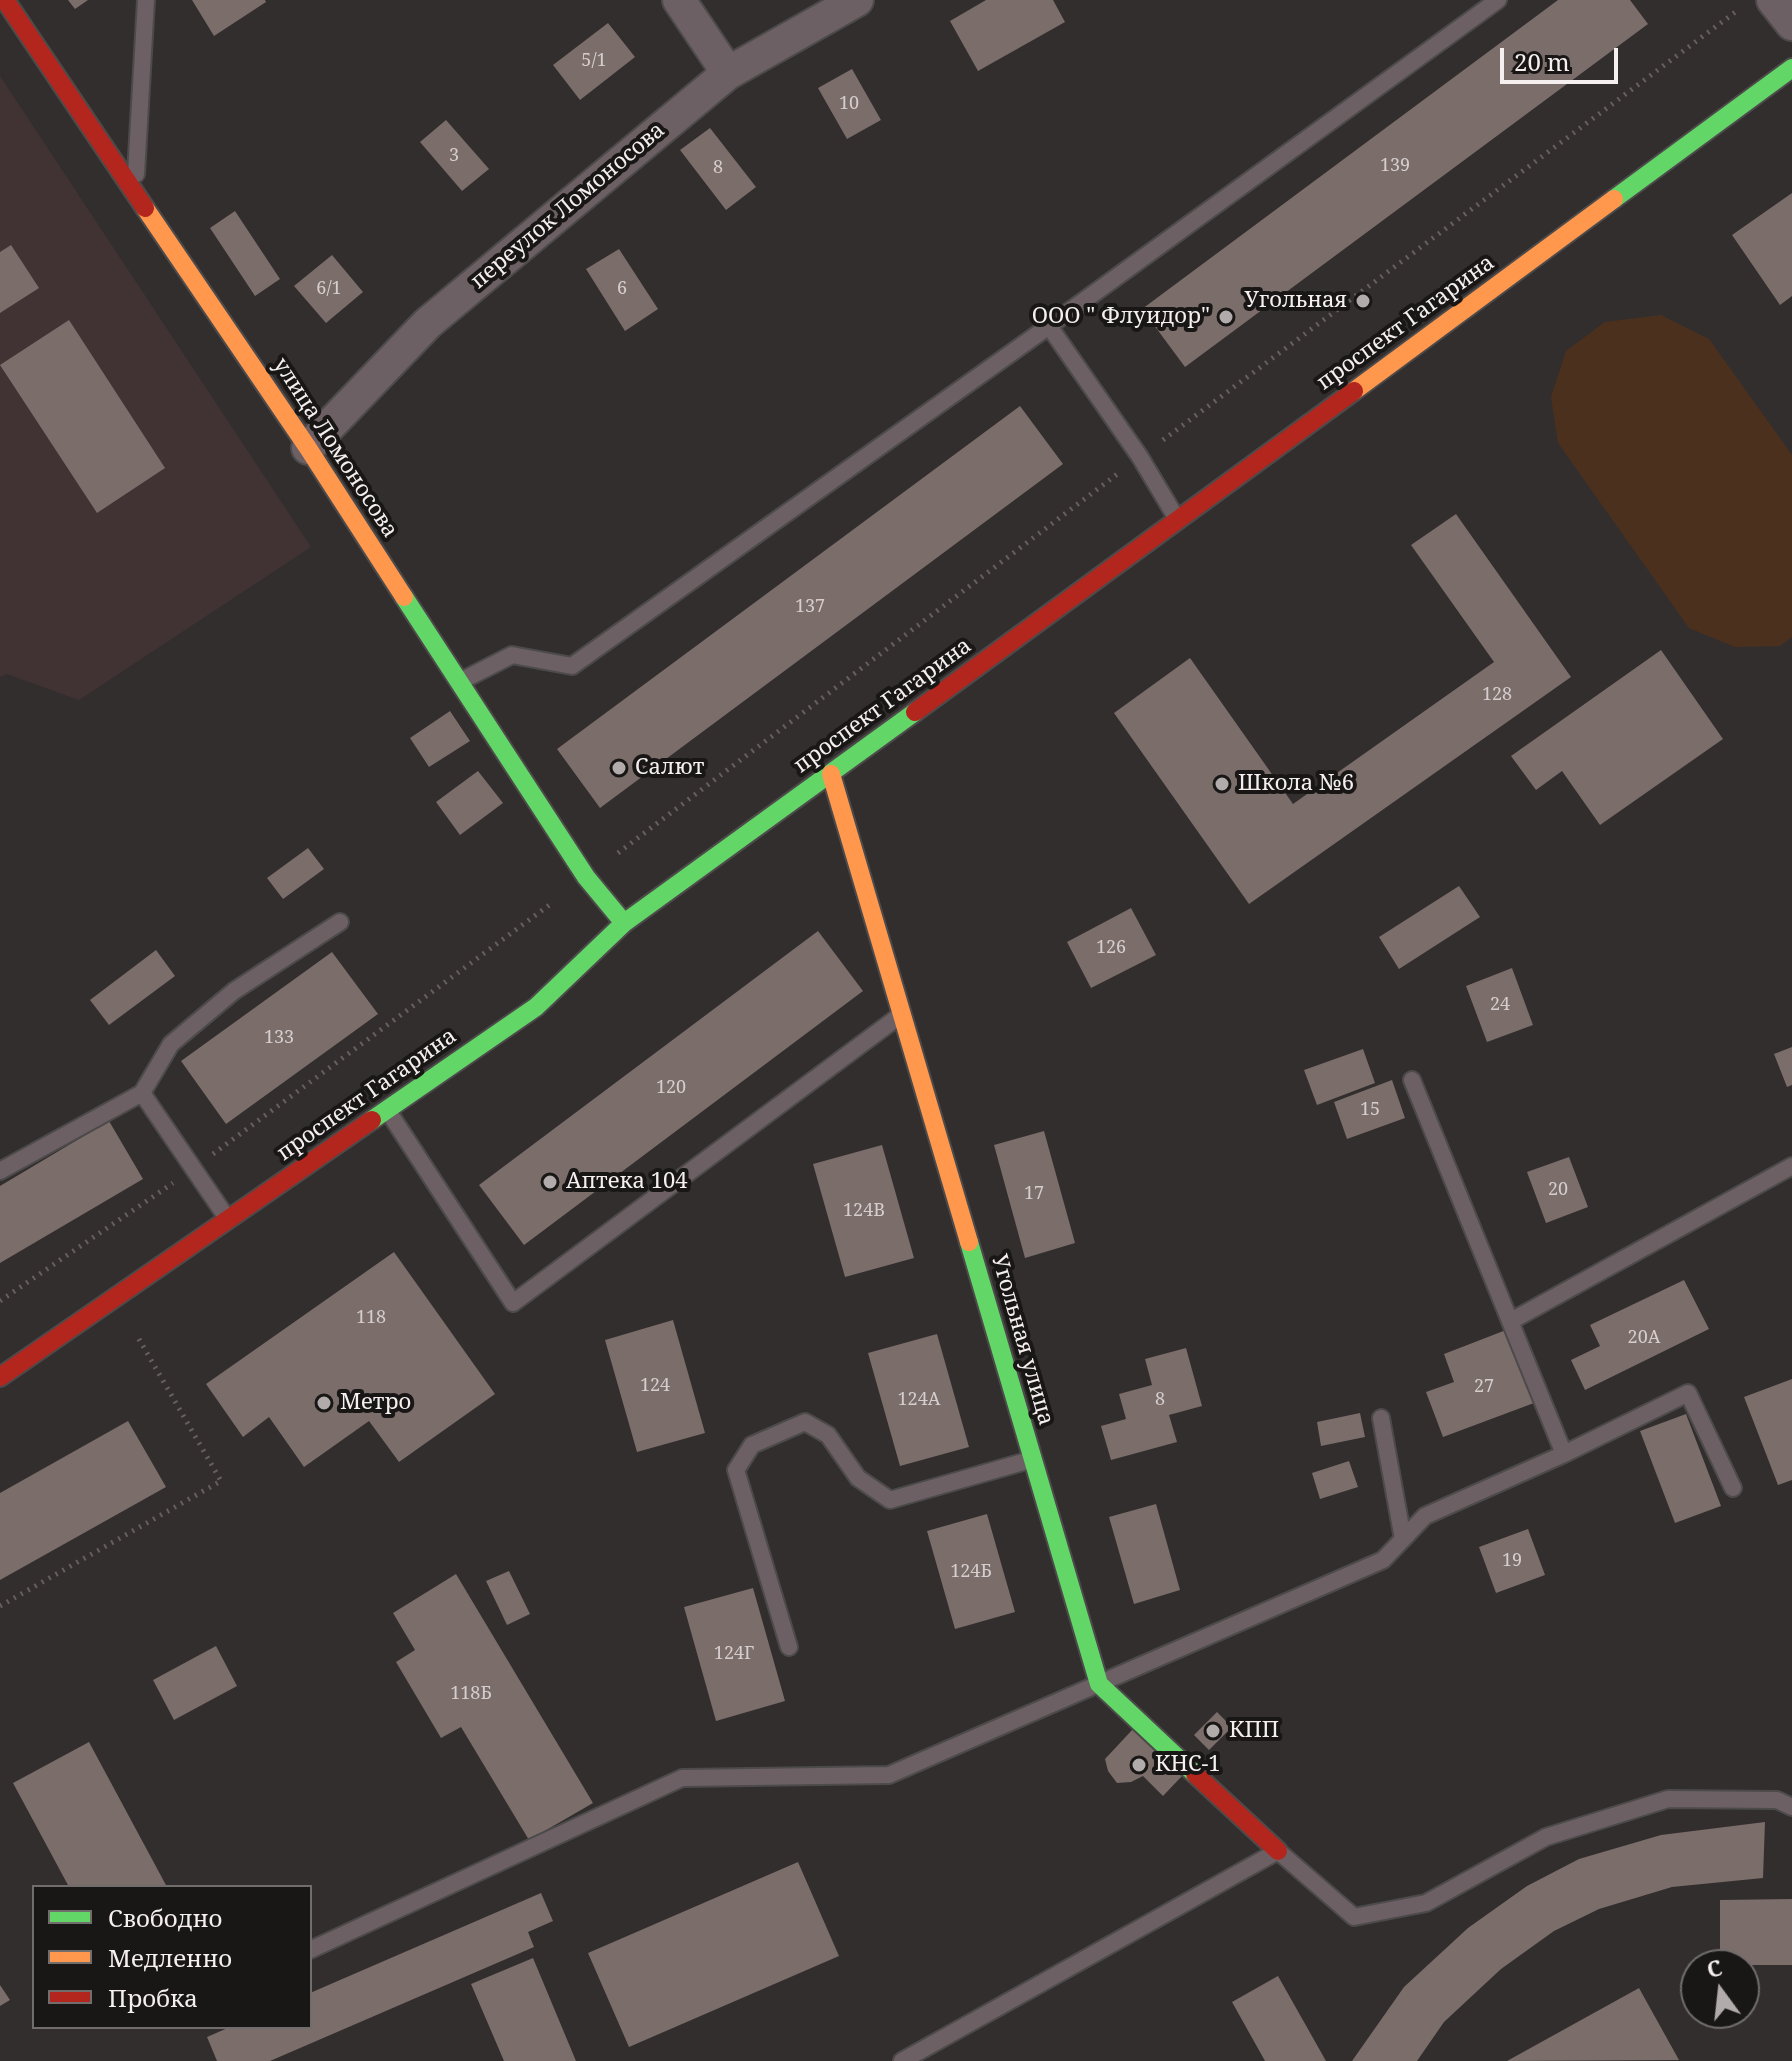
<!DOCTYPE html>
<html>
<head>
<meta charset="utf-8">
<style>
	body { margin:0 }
	#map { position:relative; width:1792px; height:2061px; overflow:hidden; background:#322e2e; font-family:"Noto Serif",serif }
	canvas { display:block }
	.legend { position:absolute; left:32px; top:1885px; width:280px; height:144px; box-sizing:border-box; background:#191616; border:2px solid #716d6d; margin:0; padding:10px 14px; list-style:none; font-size:24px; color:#f5eff0 }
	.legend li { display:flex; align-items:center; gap:16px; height:40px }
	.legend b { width:40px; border:2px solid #716d6d }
	.north { position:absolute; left:1680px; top:1949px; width:80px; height:80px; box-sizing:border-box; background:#191616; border:2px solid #716d6d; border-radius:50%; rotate:345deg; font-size:22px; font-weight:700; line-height:32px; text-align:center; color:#f5eff0 }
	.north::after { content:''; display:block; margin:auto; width:28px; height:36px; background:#b1abac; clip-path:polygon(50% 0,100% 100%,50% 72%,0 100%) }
	.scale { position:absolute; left:1500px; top:48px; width:118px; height:36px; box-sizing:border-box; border:4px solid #f5eff0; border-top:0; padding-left:10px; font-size:24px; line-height:28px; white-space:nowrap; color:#f5eff0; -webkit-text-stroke:6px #191616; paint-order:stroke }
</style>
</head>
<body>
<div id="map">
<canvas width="1792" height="2061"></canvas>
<ul class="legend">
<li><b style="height:10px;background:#63d668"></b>Свободно</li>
<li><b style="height:10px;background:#ff974d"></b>Медленно</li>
<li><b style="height:10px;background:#b3261e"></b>Пробка</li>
</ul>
<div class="north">С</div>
<div class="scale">20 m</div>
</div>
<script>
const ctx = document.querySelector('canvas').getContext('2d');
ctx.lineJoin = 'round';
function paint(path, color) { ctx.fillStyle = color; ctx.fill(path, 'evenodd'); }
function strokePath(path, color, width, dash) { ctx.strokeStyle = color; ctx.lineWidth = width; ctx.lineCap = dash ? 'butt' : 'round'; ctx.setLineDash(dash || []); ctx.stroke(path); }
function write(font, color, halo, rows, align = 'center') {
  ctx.font = font + ' "Noto Serif",serif'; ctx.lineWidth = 8; ctx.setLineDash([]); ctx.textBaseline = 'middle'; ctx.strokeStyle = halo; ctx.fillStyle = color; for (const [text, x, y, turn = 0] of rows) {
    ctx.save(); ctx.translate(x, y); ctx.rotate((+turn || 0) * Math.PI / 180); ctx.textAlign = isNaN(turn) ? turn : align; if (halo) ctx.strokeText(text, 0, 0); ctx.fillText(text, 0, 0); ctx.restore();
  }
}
const built = new Path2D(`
	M0,76l311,471 -232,153 -72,-26 -7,3z`);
const green = new Path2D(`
	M1661,315l48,24 83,116v182l-12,9 -45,1 -46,-19 -131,-185 -7,-46 15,-46 39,-29z`);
const building = new Path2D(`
	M68,0h20l-13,9z
	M192,0h73l1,2 -52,34z
	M986,0h67l12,22 -87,49 -28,-50z
	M1558,0h72l18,24 -463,343 -43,-58z
	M608,23l27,34 -55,43 -27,-35z
	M852,69l29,51 -34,19 -29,-51z
	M446,120l43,49 -27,22 -42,-49z
	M710,128l46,59 -30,23 -46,-60z
	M1792,193v103l-12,9 -48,-70z
	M235,211l45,68 -25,17 -45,-68z
	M11,245l28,43 -39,25v-61z
	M619,249l39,60 -33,22 -39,-62z
	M332,255l31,37 -37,31 -32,-37z
	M69,320l96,148 -68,45 -97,-148z
	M1020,406l43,58 -463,344 -43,-59z
	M1456,514l115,163 -322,227 -135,-191 76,-55 103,146 201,-142 -83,-117z
	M1661,650l62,89 -123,86 -38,-54 -26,19 -25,-34z
	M450,711l20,30 -41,26 -19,-29z
	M478,771l25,32 -43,32 -24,-33z
	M308,848l16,21 -41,30 -16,-21z
	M1459,886l21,31 -81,52 -20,-32z
	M1131,908l25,47 -65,33 -24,-46z
	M818,931l45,60 -339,254 -45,-60z
	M156,950l19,26 -66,49 -19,-25z
	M332,952l46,62 -152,110 -45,-63z
	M1512,968l21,57 -46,17 -21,-56z
	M1792,1047v38l-5,2 -13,-33z
	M1363,1049l12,34 -58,22 -13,-35z
	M1392,1080l13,38 -58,21 -13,-37z
	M109,1121l34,58 -143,84v-77z
	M1044,1131l31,112 -50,15 -31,-113z
	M882,1145l32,113 -69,19 -32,-113z
	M1569,1157l19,50 -42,16 -19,-51z
	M394,1252l101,142 -96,68 -30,-41 -65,46 -35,-50 -26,20 -37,-53z
	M1684,1280l25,49 -124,61 -14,-30 29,-14 -10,-21z
	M673,1320l32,113 -68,19 -32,-112z
	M1506,1330l28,73 -91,34 -17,-45 28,-10 -10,-28z
	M937,1334l32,113 -69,19 -32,-113z
	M1186,1348l16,58 -33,9 8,27 -66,18 -10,-34 25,-7 -7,-25 33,-9 -7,-26z
	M1792,1379v101l-14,5 -34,-88z
	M1360,1413l5,24 -44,9 -4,-24z
	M1686,1414l35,92 -46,17 -35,-92z
	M128,1421l38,66 -166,93v-87z
	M1349,1461l9,26 -38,12 -8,-26z
	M1156,1504l24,86 -46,14 -25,-87z
	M987,1514l28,98 -60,17 -28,-98z
	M1528,1529l17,46 -49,18 -17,-46z
	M509,1571l21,43 -23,11 -21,-44z
	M456,1574l137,229 -64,37 -68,-113 -20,11 -45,-76 19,-12 -22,-37z
	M753,1588l32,113 -69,20 -32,-114z
	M216,1646l21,40 -63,34 -21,-40z
	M1217,1712l15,15 -23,23 -15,-15z
	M1133,1729l49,47 -19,20 -20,-20 -12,6 -14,1 -9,-12 -3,-12z
	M89,1742l78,145h-98l-56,-104z
	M1765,1822l-2,56 -91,9 -73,22 -45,22 -53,38 -57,53 -27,39h-65l52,-74 64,-59 59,-42 52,-27 82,-24z
	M798,1862l41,94 -210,91 -41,-94z
	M541,1893l12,28 -25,11 6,15 -264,114h-53l-10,-24 23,-10h80v-34z
	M1792,1899v66h-72v-65z
	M533,1958l43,103h-72l-33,-77z
	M1278,1976l48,85h-61l-33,-59z
	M0,1985l10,15 -10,6z
	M1639,1988l40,72 -172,1z`);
const path = new Path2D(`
	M1163,440l575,-430
	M618,853l502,-381
	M213,1154l339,-251
	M0,1301l173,-118
	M0,1606l221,-125 -85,-147`);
const lane = new Path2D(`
	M136,174l10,-174
	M1049,326l91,131 37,62
	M461,681l51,-26 60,11 477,-340 449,-326
	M1412,1080l152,374
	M142,1093l85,125
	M388,1111l125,192 385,-286
	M0,1171l142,-78 29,-49 63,-53 106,-69
	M1511,1321l281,-155
	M1381,1418l22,121
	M789,1647l-53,-177 16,-25 53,-23 23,13 30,43 32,22 140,-40
	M310,1950l372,-172 207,-3 494,-215 42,-44 139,-62 124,-61 45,95
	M902,2061l376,-210 76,66 72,-14 120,-66 122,-38 109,1 15,7`);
const street = new Path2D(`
	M679,0l49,73
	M1773,0l19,24
	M308,448l120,-125 300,-250 129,-73`);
const fast = new Path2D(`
	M1614,199l178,-131
	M404,597l182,280 38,46
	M372,1120l164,-113 88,-84 291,-211
	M969,1242l130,442 96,90`);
const slow = new Path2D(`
	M145,208l163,240 96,149
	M1354,391l260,-192
	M831,774l138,468`);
const jam = new Path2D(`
	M5,0l140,208
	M915,712l439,-321
	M0,1377l372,-257
	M1195,1774l83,77`);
const markers = [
	[1363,301,8,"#b1abac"],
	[1226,317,8,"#b1abac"],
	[619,768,8,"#b1abac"],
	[1222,784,8,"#b1abac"],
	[550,1182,8,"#b1abac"],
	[324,1403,8,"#b1abac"],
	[1213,1731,8,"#b1abac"],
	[1139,1765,8,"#b1abac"]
];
const numberNames = [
	["5/1",594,61],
	["10",849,104],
	["3",454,156],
	["139",1395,166],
	["8",718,168],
	["6/1",329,289],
	["6",622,289],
	["137",810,607],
	["128",1497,695],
	["126",1111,948],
	["24",1500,1005],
	["133",279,1038],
	["120",671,1088],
	["15",1370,1110],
	["20",1558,1190],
	["17",1034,1194],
	["124В",864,1211],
	["118",371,1318],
	["20А",1644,1338],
	["124",655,1386],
	["27",1484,1387],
	["124А",919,1400],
	["8",1160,1400],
	["19",1512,1561],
	["124Б",971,1572],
	["124Г",734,1654],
	["118Б",471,1694]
];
const streetNames = [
	["переулок Ломоносова",568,206,-40],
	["проспект Гагарина",1406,323,-36],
	["улица Ломоносова",335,448,57],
	["проспект Гагарина",883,706,-36],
	["проспект Гагарина",367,1095,-35],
	["Угольная улица",1022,1340,74]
];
const poiNames = [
	["Угольная",1347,301,"right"],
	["ООО \" Флуидор\"",1210,317,"right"],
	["Салют",635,768],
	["Школа №6",1238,784],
	["Аптека 104",566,1182],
	["Метро",340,1403],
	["КПП",1229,1731],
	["КНС-1",1155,1765]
];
paint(built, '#413334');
paint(green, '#4c301e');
paint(building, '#7a6d6a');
strokePath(lane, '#4c4a4a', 20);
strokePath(street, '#4c4a4a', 36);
strokePath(fast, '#4c4a4a', 22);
strokePath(slow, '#4c4a4a', 22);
strokePath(jam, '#4c4a4a', 22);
strokePath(path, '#685e62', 5, [2, 6]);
strokePath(lane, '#6c6065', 16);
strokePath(street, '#6c6065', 32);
strokePath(fast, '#63d668', 18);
strokePath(slow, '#ff974d', 18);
strokePath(jam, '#b3261e', 18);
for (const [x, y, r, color] of markers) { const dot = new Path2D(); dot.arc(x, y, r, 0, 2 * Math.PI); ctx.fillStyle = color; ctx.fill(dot); strokePath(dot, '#191616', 3); }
write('18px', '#d6cece', null, numberNames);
write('22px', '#f5eff0', '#191616', streetNames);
write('22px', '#f5eff0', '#191616', poiNames, 'left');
</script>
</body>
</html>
